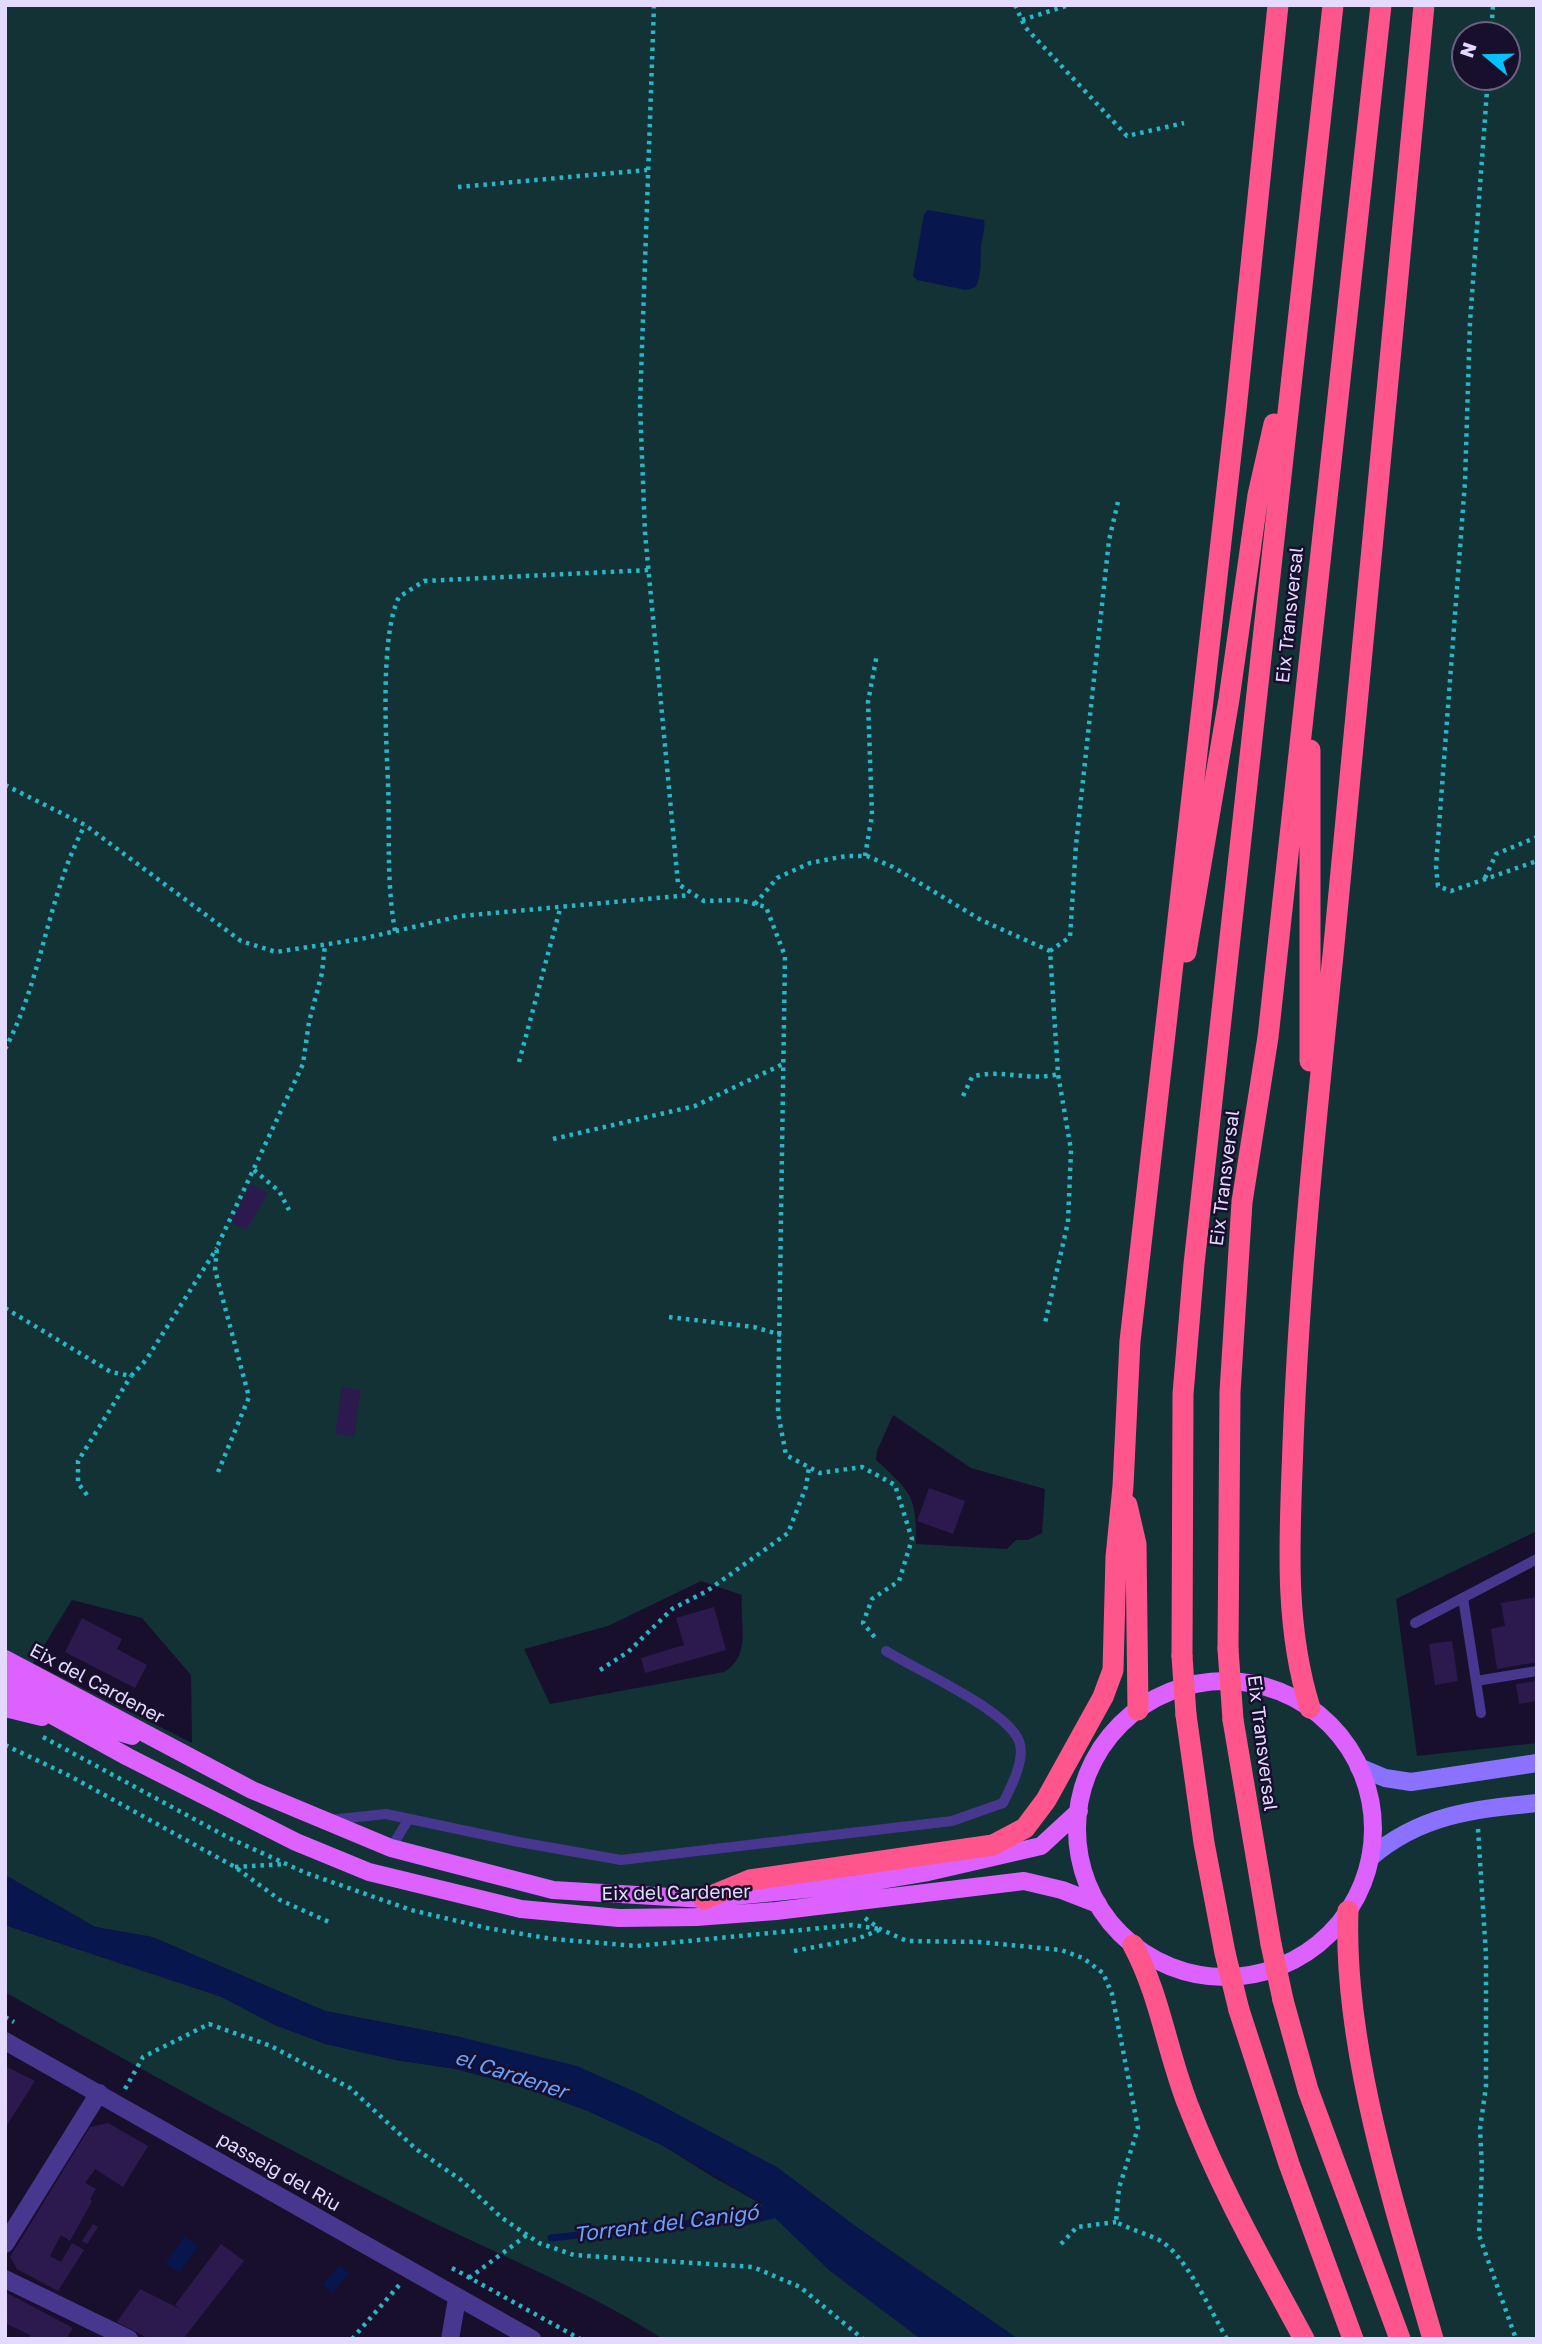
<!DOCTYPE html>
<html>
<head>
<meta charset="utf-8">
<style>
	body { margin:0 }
	#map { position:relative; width:1542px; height:2344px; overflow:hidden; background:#180f2c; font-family:"Golos Text",sans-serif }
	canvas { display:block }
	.frame { position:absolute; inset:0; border:7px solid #e4daff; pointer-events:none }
	.north { position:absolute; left:1451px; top:21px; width:70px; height:70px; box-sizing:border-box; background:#180f2c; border:2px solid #6a6080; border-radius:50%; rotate:289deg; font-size:19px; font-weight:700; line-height:28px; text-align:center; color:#e4daff }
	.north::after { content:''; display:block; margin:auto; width:24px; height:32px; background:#06c1ff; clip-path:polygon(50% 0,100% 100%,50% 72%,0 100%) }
</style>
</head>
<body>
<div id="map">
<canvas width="1542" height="2344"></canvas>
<div class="frame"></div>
<div class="north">N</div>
</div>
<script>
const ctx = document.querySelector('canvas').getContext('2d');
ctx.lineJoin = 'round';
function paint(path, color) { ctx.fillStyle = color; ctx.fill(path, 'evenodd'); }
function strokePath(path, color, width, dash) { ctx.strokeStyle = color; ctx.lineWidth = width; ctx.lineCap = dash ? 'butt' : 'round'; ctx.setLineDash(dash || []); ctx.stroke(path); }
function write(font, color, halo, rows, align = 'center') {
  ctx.font = font + ' "Golos Text",sans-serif'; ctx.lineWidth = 5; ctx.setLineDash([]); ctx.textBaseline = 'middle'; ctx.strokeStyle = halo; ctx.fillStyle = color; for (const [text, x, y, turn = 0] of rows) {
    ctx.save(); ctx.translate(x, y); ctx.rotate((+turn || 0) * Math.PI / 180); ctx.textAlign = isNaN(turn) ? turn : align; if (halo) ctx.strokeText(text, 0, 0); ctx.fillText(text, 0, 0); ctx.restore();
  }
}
const green = new Path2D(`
	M5,5h1532v1526l-141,68 21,157 120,-13v596h-519l-163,-113 -77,-58 -68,-36 -250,-95 -135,-26 -173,-74 -57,-10 -90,-52zM1465,35h42v42h-42zM893,1415l78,53 74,21 -3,44 -14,7h-12l-9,9 -91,-5c1,-48 -5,-52 -40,-84l1,-9zM701,1581l41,14c-3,28 11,60 -18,77l-174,32 -26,-55 84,-23zM72,1600l70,18 49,57 1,68 -159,-80z
	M5,1925l217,72 53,28 51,19 70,16 60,9 64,17 68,25 74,34 51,32 52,29 64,64 92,69h-258c-83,-53 -177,-89 -265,-134 -133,-67 -263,-139 -393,-213z`);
const water = new Path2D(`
	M928,210l56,10c2,11 -3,18 -3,28 -1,16 1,24 -5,39l-10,3 -49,-10 -4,-4 11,-62z
	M5,1875l90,52 57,10 173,74 135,26 117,29 63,28 138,74 77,58 163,113h-97l-92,-69 -54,-52 -32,8 -4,-15 25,-6 -102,-60 -74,-34 -68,-25 -64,-17 -60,-9 -70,-16 -51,-19 -53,-28 -217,-72z
	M184,2236l14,9 -18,28 -15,-9z
	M340,2265l9,8 -17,20 -9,-9z`);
const stream = new Path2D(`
	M551,2238l197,-21`);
const building = new Path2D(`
	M251,1184l17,9 -22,37 -16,-9z
	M342,1387l19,3 -7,47 -19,-3z
	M929,1488l36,13 -12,33 -36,-13z
	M1537,1597v65l-40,7 -6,-40 14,-3 -4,-23z
	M714,1607l12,43 -81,23 -4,-15 43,-13 -8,-27z
	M82,1618l40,21 -5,10 30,16 -12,23 -70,-36z
	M1452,1641l6,40 -23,4 -6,-41z
	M1537,1681v20l-18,3 -3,-20z
	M5,2066l30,15 -28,44 -2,-1z
	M108,2123l40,23 -25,41 -28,-18 -10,14 11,6 -6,10 2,2 -22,40 -9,-6 -11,21 11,6 11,-19 12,7 -26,41 -41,-22 -7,-12 80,-130z
	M93,2224l5,3 -11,17 -5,-3z
	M221,2244l23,17 -61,78h-34l-32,-17 23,-33 42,21 -7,-5z
	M5,2292l68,36 -7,11h-38l2,-4 -25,-12z`);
const path = new Path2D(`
	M654,5l-14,400 5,128 33,351 26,17 36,-1 26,7 19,49 -7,457 8,42 34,18 42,-6 33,18 17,54 -13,42 -27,18 -9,24 14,17
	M1015,5l10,22 102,109 57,-13
	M1022,20l47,-15
	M1491,35l2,-30
	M1488,77l-18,245 -5,160 -29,384 2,20 13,5 86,-30
	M458,187l189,-17
	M5,785l80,40 156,116 35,11 85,-13 100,-23 229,-21
	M865,856l7,-41 -4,-113 9,-48
	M1485,878l11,-24 41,-17
	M755,904l22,-26 33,-15 36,-7h21l26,11 88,53 69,31 8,123 13,76 -3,72 -23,101
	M395,931c-9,-52 -5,-97 -7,-149 -2,-44 -8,-147 11,-185l25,-16 225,-11
	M1050,951l20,-14 6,-92 33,-305 9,-38
	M5,1049c38,-71 42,-153 80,-224
	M519,1062l41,-153
	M963,1096l9,-19c28,-9 57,5 86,-3
	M553,1139l142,-33 88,-42
	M254,1170l25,21 10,19
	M5,1308l106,64 20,4 15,-16 71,-112
	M669,1317l85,10 27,8
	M218,1472l31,-75 -34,-127 2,-23 86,-183 6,-42 13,-49 3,-29
	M87,1495l-9,-12v-22l53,-85
	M600,1670l28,-18 44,-43 35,-18 81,-58 18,-46 3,-20
	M43,1737l186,101 77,35 105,37 76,18 65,11 85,7 215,-21 28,4
	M5,1745l65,31 165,91 45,33 49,22
	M1478,1829l8,126v131l-6,43 2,38 -3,68 37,104
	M235,1867l50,-3
	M865,1918l15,11 27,12 72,1 82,8 22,8 20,15 9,21 26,134 -19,60 -3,34c14,7 28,11 41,17 28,13 54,73 70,100
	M794,1951l63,-12 22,-9
	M5,2017l9,5
	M125,2089l18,-32 66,-33 62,22 79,42 66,61 45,31 41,38 37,25 35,12 179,12 47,20 63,52
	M1061,2244l16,-17 39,-5
	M452,2268l128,71
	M469,2278l58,-43
	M352,2339l49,-56`);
const lane = new Path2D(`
	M1463,1598l18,115
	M1415,1623l122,-64
	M1476,1681l61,-10
	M329,1820l57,-6 133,28 102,18 331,-39 51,-18c8,-16 23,-44 16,-62 -12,-31 -102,-71 -133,-90
	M391,1848l17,-28`);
const street = new Path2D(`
	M5,2041l527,298
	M5,2244l94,-151
	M5,2279l124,60
	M450,2339l7,-40`);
const secondary = new Path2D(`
	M1359,1767l26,11 26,4 126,-19
	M1370,1858c49,-43 104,-49 167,-55`);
const primary = new Path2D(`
	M5,1659l247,131 139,58 162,42 151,9 152,-15 72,-12 113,-26 38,-35
	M5,1675l97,52 30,9
	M1077 1829a148 148 0 1 1 296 0a148 148 0 1 1-296 0Z
	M5,1689l123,68 168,85 73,30 152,37 98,9 77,-1 80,-6 248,-30 38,9 36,14
	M5,1708l37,9`);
const highway = new Path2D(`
	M1186,952l43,-253 29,-204 16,-71
	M1310,1061v-311
	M1127,1505l9,39 2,166
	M1228,1649l2,-257 12,-190 26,-165 113,-1032
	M1182,1656l1,-262 11,-130 139,-1259
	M1310,1708c-27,-86 -20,-175 -17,-264 6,-163 23,-326 40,-489 33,-316 59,-633 91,-950
	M1186,1715l18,128 21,110
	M1233,1720l38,224
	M704,1899l46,-19 243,-35 32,-17 21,-28 57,-103 10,-27 3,-113 7,-71 7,-145 106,-931 42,-405
	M1348,1911c-5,138 47,296 85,428
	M1133,1945c27,50 34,107 55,160 32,83 74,156 116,234
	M1283,2000l25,90 92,249
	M1239,2010l50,154 64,175`);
const highwayBridge = new Path2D(`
	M1228,1649l5,71
	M1182,1656l4,59
	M1271,1944l12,56
	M1225,1953l14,57`);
const streetNames = [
	["Eix Transversal",1290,615,-84],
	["Eix Transversal",1225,1178,-83],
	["Eix del Cardener",97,1684,28],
	["Eix Transversal",1262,1743,83],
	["Eix del Cardener",676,1893,-1],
	["passeig del Riu",279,2172,30]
];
const waterNames = [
	["el Cardener",511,2075,18],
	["Torrent del Canigó",666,2224,-7]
];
paint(green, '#123236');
paint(water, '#07164d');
strokePath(stream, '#07164d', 7);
paint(building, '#2c1a4e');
strokePath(path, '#27b7c6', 4.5, [3.5, 5]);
strokePath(lane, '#47378e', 10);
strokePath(street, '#47378e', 18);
strokePath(secondary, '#8a71ff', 18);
strokePath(primary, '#dc61ff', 18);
strokePath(highway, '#ff558d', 21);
strokePath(highwayBridge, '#ff558d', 21);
write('19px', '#e4daff', '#180f2c', streetNames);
write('italic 21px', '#68a2ff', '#180f2c', waterNames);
</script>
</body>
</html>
